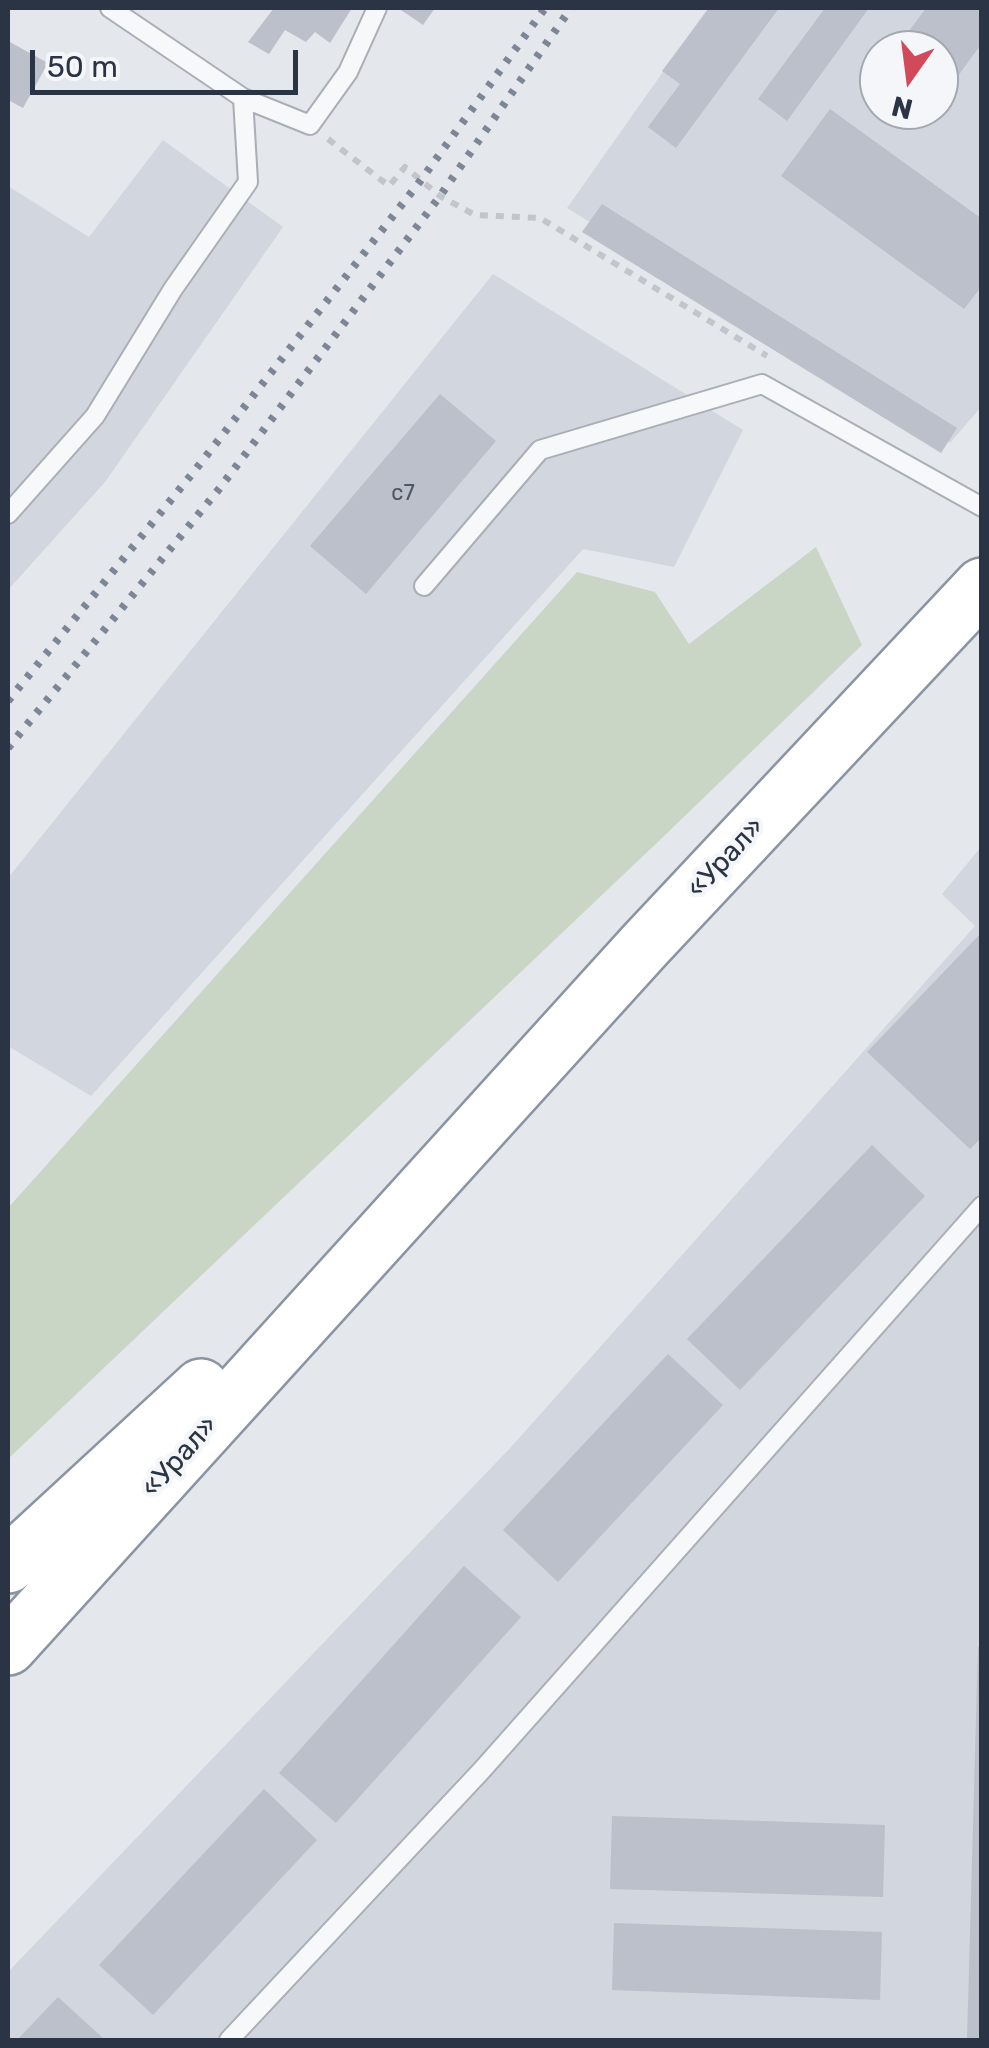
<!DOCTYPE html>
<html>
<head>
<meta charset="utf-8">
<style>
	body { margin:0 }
	#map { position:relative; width:989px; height:2048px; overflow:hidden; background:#e4e7ec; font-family:Rubik,sans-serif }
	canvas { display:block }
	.frame { position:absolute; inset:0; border:10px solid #2b3445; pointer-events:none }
	.north { position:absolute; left:859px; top:30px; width:100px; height:100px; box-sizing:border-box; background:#f4f6f9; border:2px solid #a4a8b1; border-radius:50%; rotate:194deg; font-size:28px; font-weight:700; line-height:40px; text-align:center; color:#2b3445 }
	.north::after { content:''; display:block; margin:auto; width:35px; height:45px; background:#d1495b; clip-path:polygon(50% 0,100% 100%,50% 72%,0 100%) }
	.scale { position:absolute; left:30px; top:50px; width:268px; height:45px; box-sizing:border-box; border:5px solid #2b3445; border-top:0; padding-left:12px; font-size:30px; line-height:35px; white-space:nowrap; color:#2b3445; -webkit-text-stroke:8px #f4f6f9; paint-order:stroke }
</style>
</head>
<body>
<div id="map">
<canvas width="989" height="2048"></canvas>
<div class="frame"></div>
<div class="north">N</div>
<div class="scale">50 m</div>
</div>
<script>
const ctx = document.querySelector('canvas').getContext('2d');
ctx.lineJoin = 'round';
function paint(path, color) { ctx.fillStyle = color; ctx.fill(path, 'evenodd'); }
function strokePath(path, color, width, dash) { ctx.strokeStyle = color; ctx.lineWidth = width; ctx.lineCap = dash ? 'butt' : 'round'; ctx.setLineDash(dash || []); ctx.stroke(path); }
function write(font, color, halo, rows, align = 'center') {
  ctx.font = font + ' Rubik,sans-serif'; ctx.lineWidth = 9; ctx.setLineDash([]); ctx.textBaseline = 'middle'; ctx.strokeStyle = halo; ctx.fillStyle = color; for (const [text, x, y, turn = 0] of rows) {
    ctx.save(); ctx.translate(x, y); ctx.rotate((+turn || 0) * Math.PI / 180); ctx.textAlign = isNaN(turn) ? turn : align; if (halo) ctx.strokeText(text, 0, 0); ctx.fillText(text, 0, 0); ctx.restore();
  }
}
const built = new Path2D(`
	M708,8h273v399l-31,36 -383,-235zM879,50h60v60h-60z
	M163,140l120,87 -178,255 -97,108v-404l81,51z
	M493,274l250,156 -69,137 -91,-18 -492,547 -83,-50v-168z
	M981,847v1193h-973v-68l504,-526 463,-520 -33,-32z`);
const green = new Path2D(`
	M816,547l46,98 -200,193 -654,621v-251l569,-636 78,20 34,52z`);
const building = new Path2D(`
	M274,8h78l-22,35 -15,-11 -9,10 -21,-12 -16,24 -21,-12z
	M398,8h37l-12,17z
	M709,8h70l-103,140 -28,-21 32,-43 -18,-13z
	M825,8h44l-82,113 -29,-22z
	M926,8h56v35l-43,59v-52h-44z
	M8,41l40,22 -25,45 -15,-8z
	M830,109l152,110v67l-18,23 -183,-133z
	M602,204l355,224 -16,25 -359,-221z
	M440,394l56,47 -130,153 -56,-48z
	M982,932v205l-12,12 -103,-97z
	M872,1145l53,51 -185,194 -53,-51z
	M668,1354l55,51 -165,177 -55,-52z
	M464,1566l57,51 -185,206 -57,-50z
	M978,1647h4v393h-15z
	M264,1789l53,51 -164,175 -54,-50z
	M612,1816l273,9 -2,72 -273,-8z
	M614,1923l268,9 -2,68 -268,-10z
	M58,1997l47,43h-88z`);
const path = new Path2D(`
	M328,139l61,47 16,-19 35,29 35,19 65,3 227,138`);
const lane = new Path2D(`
	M110,8l133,90 67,27 38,-53 29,-64
	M8,514l87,-98 78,-127 75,-107 -5,-84
	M424,586l116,-136 222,-66 220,123
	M229,2040l253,-270 500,-564`);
const highway = new Path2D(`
	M8,1565l193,-178
	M8,1647l638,-703 336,-358`);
const rail = new Path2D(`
	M8,701l188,-232 225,-289 124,-172
	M8,748l211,-259 221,-293 131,-188`);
const numberNames = [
	["с7",403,494]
];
const streetNames = [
	["«Урал»",726,858,-47],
	["«Урал»",180,1457,-48]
];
paint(built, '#d2d6de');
paint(green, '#c9d6c5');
paint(building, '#bbc0ca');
strokePath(lane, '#a9aeb7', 22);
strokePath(highway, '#8b94a3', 60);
strokePath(path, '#c2c5cb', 6, [8, 8]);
strokePath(lane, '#f7f8fa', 18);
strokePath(highway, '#fff', 55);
strokePath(rail, '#7d8696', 8, [5, 10]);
write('22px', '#4f5766', null, numberNames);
write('28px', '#2b3445', '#f4f6f9', streetNames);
</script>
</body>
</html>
